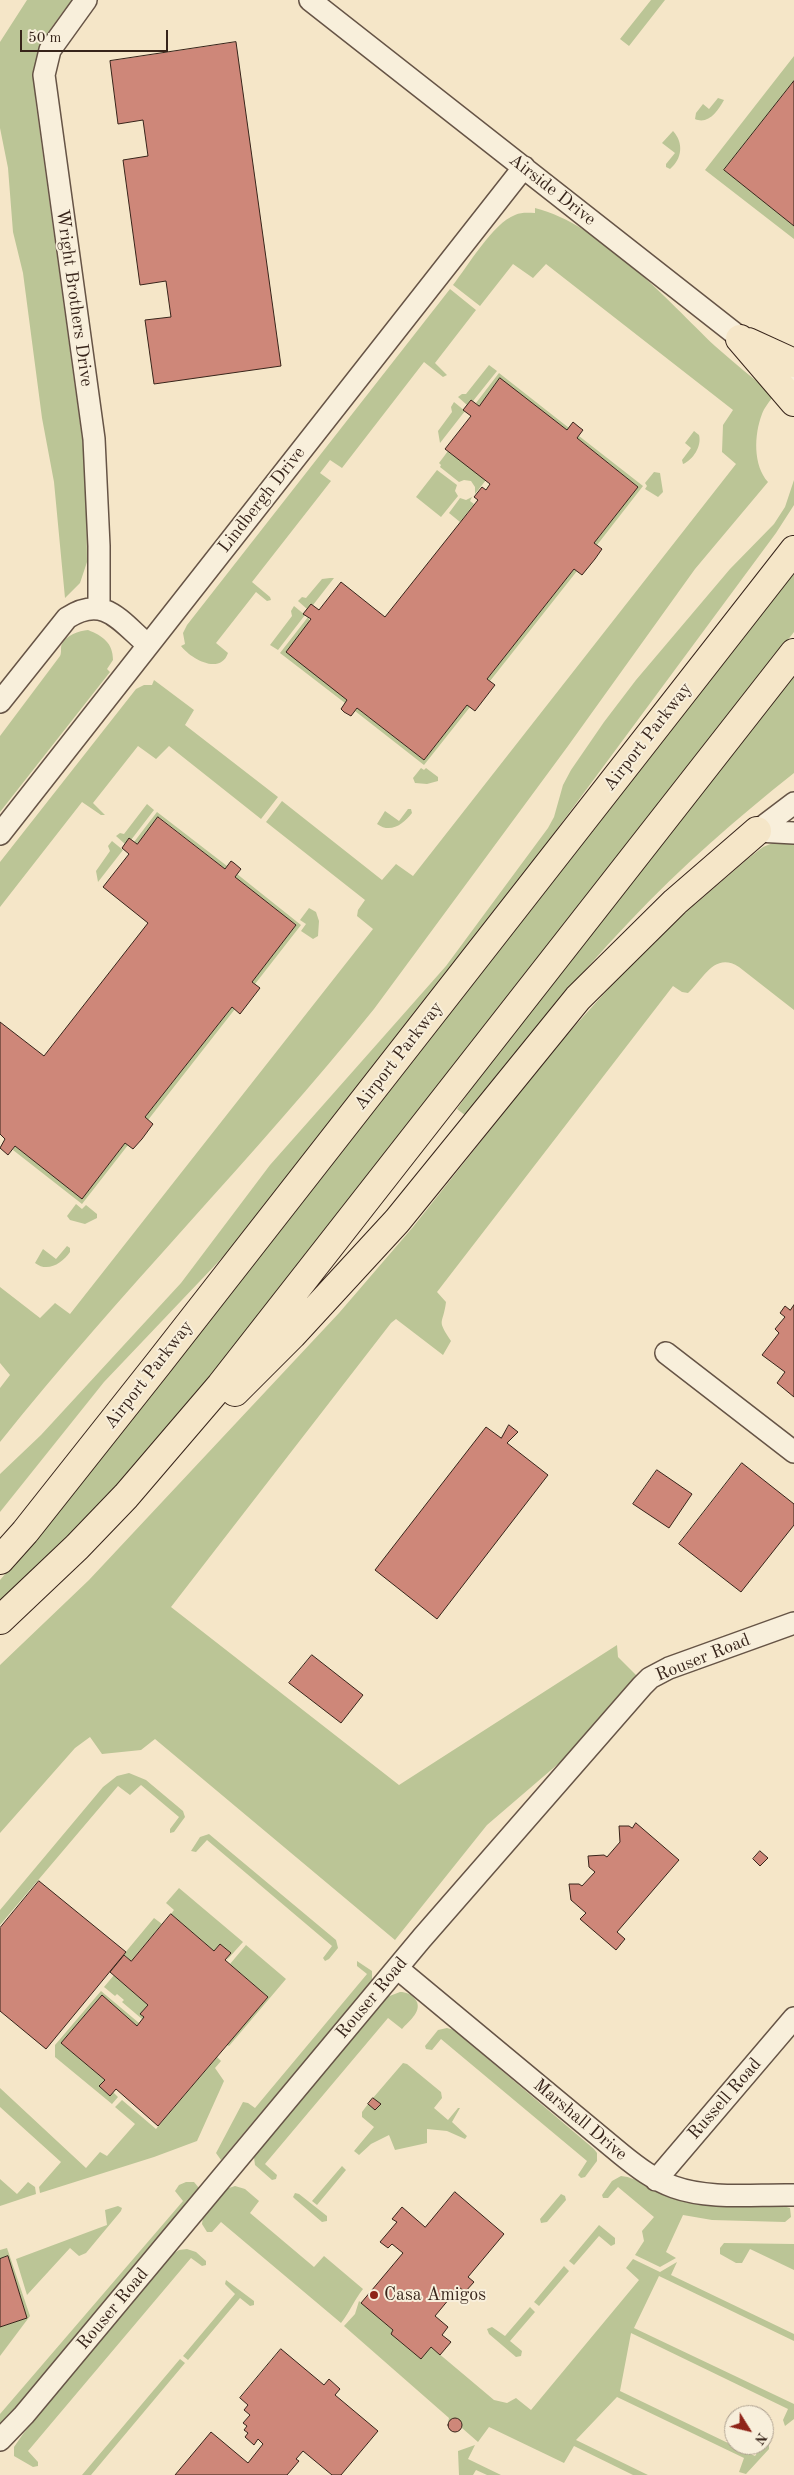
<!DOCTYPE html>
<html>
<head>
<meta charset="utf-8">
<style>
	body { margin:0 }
	#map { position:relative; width:794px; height:2475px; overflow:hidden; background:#f5e6c8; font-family:"Old Standard TT",serif }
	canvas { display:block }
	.north { position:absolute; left:724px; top:2405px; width:50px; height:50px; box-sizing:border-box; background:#f8efdb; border:1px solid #ab9e8e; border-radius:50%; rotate:126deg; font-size:14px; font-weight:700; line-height:20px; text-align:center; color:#37241a }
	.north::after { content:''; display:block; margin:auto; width:18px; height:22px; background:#8f2418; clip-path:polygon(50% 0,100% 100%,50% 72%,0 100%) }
	.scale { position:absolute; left:20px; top:30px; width:148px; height:22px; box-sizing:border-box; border:2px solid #37241a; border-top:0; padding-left:6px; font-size:15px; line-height:18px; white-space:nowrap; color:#37241a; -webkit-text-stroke:4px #f8efdb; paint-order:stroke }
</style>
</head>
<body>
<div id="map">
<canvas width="794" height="2475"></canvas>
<div class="north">N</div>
<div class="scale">50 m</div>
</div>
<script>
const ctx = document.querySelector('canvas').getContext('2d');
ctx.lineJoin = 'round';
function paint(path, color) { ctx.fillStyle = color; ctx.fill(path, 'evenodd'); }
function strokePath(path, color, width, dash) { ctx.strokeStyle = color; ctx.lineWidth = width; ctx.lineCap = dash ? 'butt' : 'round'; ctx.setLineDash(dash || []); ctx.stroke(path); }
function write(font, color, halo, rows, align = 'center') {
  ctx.font = font + ' "Old Standard TT",serif'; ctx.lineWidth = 4; ctx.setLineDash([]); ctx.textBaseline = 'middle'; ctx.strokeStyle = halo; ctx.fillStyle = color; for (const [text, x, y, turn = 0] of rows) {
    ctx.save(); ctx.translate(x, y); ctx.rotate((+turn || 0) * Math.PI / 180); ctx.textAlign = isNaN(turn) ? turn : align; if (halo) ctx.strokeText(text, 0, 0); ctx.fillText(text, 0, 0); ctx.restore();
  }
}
const green = new Path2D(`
	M27,0h45c-35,47 -42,52 -35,112l49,355 1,95 -7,21 -15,15 -11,-116 -12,-64 -19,-145 -10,-41 -5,-64 -8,-40v-86z
	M651,0h14l-36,46 -9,-7z
	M794,56v25l-70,89 70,56v13l-89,-69z
	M718,98l6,2c-6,11 -16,25 -29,19l1,-6 7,-9 6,5z
	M673,131c11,12 9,28 -3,38l-4,-2v-3l9,-11 -13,-10z
	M535,208c65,16 133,93 180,138 19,17 39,33 59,49 -4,6 -10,13 -12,19 -8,21 -9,51 6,68l-73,87 -127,177 -194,263c-120,149 -255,284 -374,433v-54l10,-13 -10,-12v-76l40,31 15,-15 15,11 303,-385 -16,-13 1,-6 7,-10 -99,-78 16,-21 100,79 14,-16 17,12 323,-412 -14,-12 1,-27 10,-15 -187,-146 -13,14 -20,-14 -33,42 -27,-21c15,-19 40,-62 62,-70 7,-3 13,-2 20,-2z
	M450,289l26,21 -41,53 12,12 -4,2 -19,-15 -82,106 -12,-8 -10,13 11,8 -79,101 18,15 1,3 -4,1 -11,-9 -40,51 12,10c-8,23 -38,5 -47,-7l4,-2 -2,-11 4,-8z
	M489,365l8,6 -24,30 -2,-1 -4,5 -9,-8 4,-3h4z
	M499,373l70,55 -2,2 -67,-51 -21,27 -3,-3z
	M454,402l11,9 -25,32 -2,-12 14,-19 -1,-5z
	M694,431l5,4c3,11 -6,25 -16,29l-1,-4 9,-12 -6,-5z
	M579,436l64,50 -46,59 -3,-2 44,-56 -61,-49z
	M448,451l38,29 -11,14v-7l-4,-6 -7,-1 -5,2 -19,-15 1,-2 -2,-2z
	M437,470l20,15 -2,6 3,5 -17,21 -25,-20z
	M654,472l6,1 3,19 -5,5 -13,-8 2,-3 -2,-3z
	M794,480v25l-18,28 -278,376 -259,331 -135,142 -104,130v-38l41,-39 140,-152 89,-118 176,-199 102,-138 6,-11 9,-32 8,-15 33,-48 32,-42 94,-111 44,-45 11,-17z
	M472,497l-2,4 4,3 -14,18 -11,-9 11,-15 6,2z
	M574,569l3,2 -87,110 -3,-2z
	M794,571v61l-590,756 -78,90 -126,128v-26l40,-46z
	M330,578h4l-21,27 -2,-1 -4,5 -9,-8 4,-4 4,1 16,-19z
	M294,606l11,9 -27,35 -8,-5 22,-29 -1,-5z
	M308,617l39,83 -2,3 -65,-50z
	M88,630c15,6 25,13 25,30l-6,9 3,3 -110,140v-76l60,-80c2,-4 0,-9 2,-12 4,-9 17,-13 26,-14z
	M794,670v103c-58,46 -113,94 -164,148 -59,61 -111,129 -164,195l-9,-7 30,-43z
	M154,680l40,30 -9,15 93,72 -17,22 -92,-73 -13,13 -18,-13 -45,57 12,12h-4l-19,-13 -82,105v-45l136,-173 8,-4h8z
	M467,705l3,2 -46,58 -69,-54 2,-3 67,52z
	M421,768l3,2 2,-2 12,9v4l-11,3 -12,-1 -2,-5z
	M147,804l7,6 -23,30 -6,4 -9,-8 4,-3 4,1z
	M408,809h3l1,4c-9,11 -21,21 -35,11l8,-13 14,10z
	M157,812l70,54 -2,3 -66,-52 -22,27 -3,-2z
	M780,840h14v170l-55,-43c-25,-16 -36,13 -51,26l-6,-1 -9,-6 -236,306 9,10c-3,24 -10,16 5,39l-8,14 -47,-36 -5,4 -220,284 228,178 218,-140 1,12 19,19 -72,82 -78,67 -92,115 -240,-201 -14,11 -39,4 -12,-17 -15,11 -75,85v-168l89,-85 250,-267 74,-86 142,-179 73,-81 58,-55 64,-55 13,-10z
	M112,841l11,9 -25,32 -2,-11 14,-20 -2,-5z
	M237,874l64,51 -46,59 -3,-2 44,-57 -61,-48z
	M309,908l7,4 3,9 -1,15 -5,3 -12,-8 5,-7 -6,-4z
	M232,1007l3,2 -87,111 -3,-3z
	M125,1143l3,2 -46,59 -69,-54 2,-4 67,52z
	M76,1204l6,5 4,-4 11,9v4l-12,6 -15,-4 -3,-4z
	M67,1246l3,2v4c-8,11 -22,21 -35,11l8,-14 13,10z
	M129,1773l17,7 37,31 2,6 -11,15 -4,1v-4l9,-12 -38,-32 -11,10 -12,-9 -118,139v-15l103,-123 14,-11z
	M209,1834l127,106 2,8 -9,11 -4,2 -2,-3 9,-12 -125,-106 -11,12 -5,-1 9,-14z
	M179,1888l64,54 -17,19 5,-8 -11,-9 -6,7 -43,-37 3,-4 -8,-7z
	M154,1918l8,6 -31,37 -7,-7z
	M246,1945l40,34 -57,67 -2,-1 41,-48 -38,-33z
	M357,1961l15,10v10l-151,179 -5,-7 27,-51 5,1 7,5 112,-134 -10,-8z
	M114,1975l34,30 -8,9 4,3 -2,2 -20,-17 2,-2 -7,-6 -2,2 -11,-9z
	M101,1991l38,32 -2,3 -35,-31 -41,48 44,37 -6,6 11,10 3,-4 5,5 -6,7 -57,-47v-12z
	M400,1992c6,0 11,2 15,7 9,11 -6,22 -13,30l-14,-11 -123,146 12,11 -1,4 -4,1 -17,-15 -1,-8 5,-9 122,-145 6,-6z
	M447,2028l7,2 140,119 3,4v8l-12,16 -4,1 -3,-3 9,-14 -146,-122 -9,11 -6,-1 -1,-3 13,-16z
	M217,2057l4,4 -6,7 9,13 -27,60 -43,16 -114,36 -1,-6 22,-25 -61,-55v-19l86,80 14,-16 7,4 28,-32 -20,-17 7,-7 34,29z
	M403,2063l4,1 34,28 1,6 -8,10 14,12 10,-12h2l-8,14 15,14 -2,3 -18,-8 -20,-2v14l-32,7 -6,-15 -18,9 -12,11 -5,-4 20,-24 -12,-10v-5l6,-8 7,6 5,-5 -7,-7z
	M342,2166l4,4 -29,35 -5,-4z
	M621,2176c17,1 39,19 57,24 34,10 71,6 105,6l7,2 1,9 -6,5 -73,-2 -29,-5 -17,37 10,6 -16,9 -25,-12 9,-14 -2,-10 12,-14 -36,-30 -10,11h-5l-1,-3 10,-14z
	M0,2179l17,15 11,-12 7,5 1,7 -36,12z
	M186,2182h8l5,6 -199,238v-12l183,-213 -8,-10 4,-6z
	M235,2186l10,3 14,12 -9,12 64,54 10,-11 39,33c-9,11 -13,23 -22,34l-120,-101 -9,10h-5l-5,-8 1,-7 23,-28z
	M295,2193l4,1 28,22v5l-5,1 -27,-23 -2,-2z
	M561,2194l4,2 1,4 -19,22 -6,1 -1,-4z
	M118,2206l4,2 -1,3 -35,42 -7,3 -9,-8 -43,47 -11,-36 91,-34 -2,-15z
	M599,2225l16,13v6l-4,2 -12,-10 -25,29 -5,-4z
	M724,2243l70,1v26l-44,-21 -8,14h-6l-16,-9v-6z
	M7,2248l23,68 -30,40v-29l27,-9 -19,-62 -8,3v-9z
	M187,2249l9,3 10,9v4l-4,1 -11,-8 -163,193 10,11v4l-5,1 -19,-11v-9l9,-13 148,-179 8,-5z
	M633,2259l27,13 17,-10 -6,13 123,59v7l-135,-65 -25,52 160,76v15l-9,7 -2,-6 5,-11 -157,-76 -11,58 135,65 9,-13h5v6l-23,25 -7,-2 5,-14 -127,-61 -41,43 72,35h-15l-59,-29 -10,17 -75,-36 -11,15 -16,-14v-5l-5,-5 -6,1 -3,4 1,-5 -105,-92 11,-12 4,-13 34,29 -2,4 30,25 10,-12 63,53 13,3 9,-5 15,12 108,-130 -13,-12z
	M564,2266l5,5 -30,35 -5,-4z
	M226,2280l28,21v4l-4,1 -10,-8 -52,62 -5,-4 52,-62 -10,-10z
	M530,2307l5,5 -25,29 12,10 -1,5 -5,1 -27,-23 -2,-5 5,-2 13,9z
	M180,2359l5,4 -94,112h-9z
	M475,2445l-7,14 33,16h-14l-11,-5 -3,5h-14l-1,-24z`);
const building = new Path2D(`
	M236,42l45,324 -127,18 -9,-64 26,-3 -5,-36 -26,4 -17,-125 25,-4 -5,-36 -25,4 -8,-63z
	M794,81v145l-70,-56z
	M500,378l67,52 6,-8 6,5 4,3 -6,8 61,49 -44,56 8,6 -7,10 -13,16 -8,-6 -87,110 8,6 -20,26 -8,-6 -43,55 -67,-52 -6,8 -7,-4 -3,-3 6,-9 -61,-48 25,-33 -8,-5 8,-10 8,6 22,-28 44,35 93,-117 -4,-3 8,-10 4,3 4,-6 -45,-35 26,-33 -8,-6 8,-10 8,6z
	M158,817l67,52 6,-8 3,2 7,6 -6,8 61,48 -44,57 8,6 -20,26 -8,-7 -87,110 8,7 -11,15 -9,10 -8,-6 -43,56 -67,-53 -7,9 -8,-7 5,-9 -5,-5v-112l44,34 104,-133 -45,-36 26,-33 -7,-6 7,-10 8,6z
	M794,1305v92l-17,-14 8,-11 -23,-17 17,-22 -4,-4 10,-12 -5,-4 5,-7 5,4z
	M509,1425l9,7 -11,11 41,32 -111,144 -62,-49 111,-143 15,11z
	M742,1463l52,41v21l-53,67 -62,-48z
	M657,1470l35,24 -23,34 -36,-24z
	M312,1655l51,40 -22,28 -52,-40z
	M636,1823l43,37 -62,72 8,7 -9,11 -36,-31 6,-6 -15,-13 -2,-16h10l3,2 13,-14 -6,-5 -1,-11 16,-1 3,2 13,-15 -1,-16h10l3,2z
	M760,1851l8,7 -8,8 -7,-7z
	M39,1881l87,71 -80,97 -46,-38v-83z
	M171,1914l43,37 6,-7 11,9 -6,7 43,37 -110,129 -42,-37 -6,7 -11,-10 6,-6 -44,-37 41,-48 35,31 7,-9 -4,-3 8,-9 -38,-33 14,-17 7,6z
	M373,2098l8,6 -6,6 -7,-6z
	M455,2192l49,42 -36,43 6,5 -9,10 -6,-5 -24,29 13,11 -6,8 9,7 -11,13 -9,-8 -10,12 -30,-25 2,-4 -32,-27 42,-50 -11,-9 -4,4 -8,-6 17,-20 -5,-3 10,-12 23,20z
	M8,2256l19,62 -27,9v-68z
	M281,2349l43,36 5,-6 11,10 -5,6 43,36 -37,44h-9l-29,-24 -7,8 3,2 -12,14h-112l36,-43 37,31 15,-19 -5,-5 -4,6 -9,-8 3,-4 -4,-3 3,-4 -4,-3 7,-8 -6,-5 4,-5 -8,-7z
	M448 2425a7 7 0 1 1 14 0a7 7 0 1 1-14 0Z`);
const street = new Path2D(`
	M86,0l-36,50 -6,25 50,364 5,107v62
	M310,0l484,380
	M0,702l67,-84c37,-24 53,3 81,27
	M757,831l37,-28
	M757,831l37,2
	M0,834l524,-667
	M666,1353l128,99
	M397,1968l224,186c16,13 33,26 53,33 36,13 82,7 120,8
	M656,2180l138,-162
	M0,2440l24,-25 398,-477 220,-252 8,-8 19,-10 125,-45`);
const highway = new Path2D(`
	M740,339l54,63
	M748,342l46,21
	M235,1392l57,-57 105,-114 181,-223 97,-96 82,-71
	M0,1560l25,-28 133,-168 636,-814
	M0,1620l77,-73 49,-51 95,-111 573,-732`);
const markers = [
	[374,2295,5,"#8f2418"]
];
const streetNames = [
	["Airside Drive",552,190,38],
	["Wright Brothers Drive",74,298,82],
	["Lindbergh Drive",262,500,-52],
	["Airport Parkway",648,737,-52],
	["Airport Parkway",399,1056,-52],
	["Airport Parkway",149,1375,-52],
	["Rouser Road",703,1658,-22],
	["Rouser Road",372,1998,-50],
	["Russell Road",725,2099,-49],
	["Marshall Drive",580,2120,40],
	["Rouser Road",113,2309,-50]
];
const poiNames = [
	["Casa Amigos",384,2295]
];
paint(green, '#bbc596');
paint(building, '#ce8779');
strokePath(building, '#37241a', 1);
strokePath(street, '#665446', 24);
strokePath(highway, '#37241a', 30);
strokePath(street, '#f8efdb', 21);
strokePath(highway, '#f5e6c8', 28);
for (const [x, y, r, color] of markers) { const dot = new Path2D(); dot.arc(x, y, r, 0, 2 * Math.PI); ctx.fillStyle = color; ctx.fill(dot); strokePath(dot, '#f8efdb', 2); }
write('18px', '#37241a', '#f8efdb', streetNames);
write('18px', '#37241a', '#f8efdb', poiNames, 'left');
</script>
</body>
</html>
